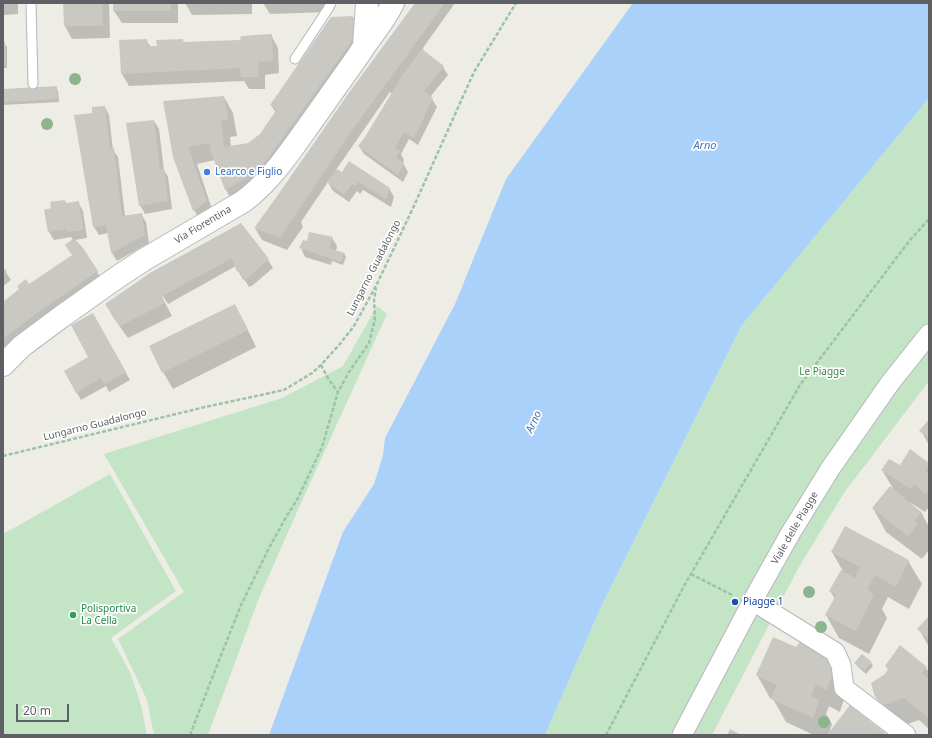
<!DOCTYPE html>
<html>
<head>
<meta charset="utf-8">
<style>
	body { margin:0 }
	#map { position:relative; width:932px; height:738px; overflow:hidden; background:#eeede5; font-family:"Noto Sans",sans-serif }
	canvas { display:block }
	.frame { position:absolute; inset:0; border:4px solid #5d6065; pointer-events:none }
	.scale { position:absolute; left:16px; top:704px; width:53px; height:18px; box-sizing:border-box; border:2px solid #5d6065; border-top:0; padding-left:5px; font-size:12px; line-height:14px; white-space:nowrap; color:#5d6065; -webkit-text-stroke:3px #fff; paint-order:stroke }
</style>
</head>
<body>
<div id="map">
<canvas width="932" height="738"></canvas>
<div class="frame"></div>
<div class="scale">20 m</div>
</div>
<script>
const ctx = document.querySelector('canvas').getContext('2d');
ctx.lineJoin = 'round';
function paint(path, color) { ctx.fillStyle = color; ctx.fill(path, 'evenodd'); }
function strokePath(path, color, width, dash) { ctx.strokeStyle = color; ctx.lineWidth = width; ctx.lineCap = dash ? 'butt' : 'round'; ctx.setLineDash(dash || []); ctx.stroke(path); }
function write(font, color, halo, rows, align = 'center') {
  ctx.font = font + ' "Noto Sans",sans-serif'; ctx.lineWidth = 3.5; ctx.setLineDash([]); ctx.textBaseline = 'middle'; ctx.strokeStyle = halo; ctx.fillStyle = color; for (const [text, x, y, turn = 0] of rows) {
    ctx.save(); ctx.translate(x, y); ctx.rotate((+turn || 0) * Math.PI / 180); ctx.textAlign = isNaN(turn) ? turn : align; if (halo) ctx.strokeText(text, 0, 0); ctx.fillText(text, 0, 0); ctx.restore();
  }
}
const green = new Path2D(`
	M929,98v283l-85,112 -45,74 -87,168h-167l55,-126 142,-284z
	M377,306l10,8 -90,198 -38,86 -51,137h-54l-7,-35 -29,-61 66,-47 -80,-138 178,-56 61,-32z
	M110,474l66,117 -65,47 19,34 11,33 6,30h-144v-201z`);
const water = new Path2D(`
	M633,3h296v95l-187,227 -142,284 -55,126h-276l74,-203 31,-48 9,-29 2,-17 70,-134 51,-125z`);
const shadow = new Path2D(`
	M3,3h15v11l-15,1z
	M64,3h45l1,35 -38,1 -7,-13z
	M114,3h64v20h-56l-8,-12z
	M185,3h67v11l-60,1z
	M263,3h65l1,9 -59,2z
	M416,3h39l-32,45 1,3 19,16 5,8 -18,22 2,2 5,8 -19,38 -9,-6 -8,15 3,6 -1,3 5,9 -5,10 -39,-28 -5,-8 7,-9 26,-43 -2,-2 -54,78 6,4 47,14 5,9 -3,10 -28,-17 -3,4 -3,-3 -8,11 -16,-11 -5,-9 -27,40 2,5 -16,23 -25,-10 -7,-12z
	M357,24l-3,28 -119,154 -9,-16 -11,-30 -18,4 18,54 -11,9 -10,-17 -20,-53 50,-60 9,16 4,23 -7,1 1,10 17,-3 13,-10 15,-21 -5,-8z
	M271,35l7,13 1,25 -14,2v14h-16l-5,-8 -115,5 -7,-12 24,-34 5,7h7l25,-7 1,3 57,-2z
	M3,43h1l3,4v21h-4z
	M56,87l2,4 1,11 -56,3v-15z
	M105,107l4,8 4,35 5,7 7,59 16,-2 5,8 3,21 -32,18 -5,-8 -4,-20 -9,2 -5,-8z
	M154,121l5,8 5,41 4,7 4,32 -27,5 -5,-9z
	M78,202l5,9 4,27 -12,2 7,9 23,35 -102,71v-52l70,-47v-16l-2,-3 -17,3 -5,-8 17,-28z
	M241,224l27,36 5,8 -20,17 -4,2 -5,-8 -1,1 -7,-14 -68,38 -5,-8 -1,1 10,19 -44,22 -15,-21 -7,-13z
	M332,238l5,8 -1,5 8,2 2,4 -3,8 -11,-4 -1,4 -26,-8 -4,-9 6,-6z
	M3,268l8,12 -8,6z
	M234,305l10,17 12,25 -83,42 -10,-17z
	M92,314l38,66 -21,12 -3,-6 -25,14 -16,-28 25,-15z
	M929,420v25l-8,-14z
	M929,465v42l-4,5 -14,-9v1l10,8 8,15 -1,16 1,7 -7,9 -36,-27 -13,-24 21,-18 -12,-20 18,-4z
	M832,552l76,9 14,23 -13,25 -21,-12 -6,12 5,9 -18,36 -30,-16 -13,-23 9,-16 -5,-8 14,-18z
	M929,618v29l-10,-18z
	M774,638l75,45 -9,29 -11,-6 -3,8 6,10 -3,10h55l1,1h-71l-28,-13 -13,-23 -3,-1 -13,-23z
	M855,663h16l2,3 -7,8 -8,-7z
	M886,666l40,2 3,4v57l-10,-9 -25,9 -13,-24 5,-30 3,-4z`);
const building = new Path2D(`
	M63,3h39l1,23h-39z
	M113,3h58v8h-58z
	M415,3h30l-92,126 -73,109 -26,-10 21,-29 73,-105z
	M352,16l6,7 -8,20 -84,118 -13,13 -28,16 -14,-38 -2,-9 -21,4 19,54 -14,10 -20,-54 -10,-56 61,-5 4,24h-7l3,27 24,-4 12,-9 17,-25 -7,-4 61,-88z
	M272,34l1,27 -15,1 1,15h-18l-1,-9 -119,6 -2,-34 28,-1 1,7h9l-1,-6 27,-1v3l57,-2 1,-4z
	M3,42h2l1,23h-3z
	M422,49l22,17 -20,25 9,7 -19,40 -10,-6 -9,15 5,4 -4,7 8,5 -6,12 -40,-29 7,-9 38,-63z
	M57,86v13l-54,3v-13z
	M105,106l5,43 4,-1 8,68 20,-3 3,22 -34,18 -5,-28 -13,2 -19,-112 18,-2v-6z
	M154,120l6,49 4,-1 4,33 -29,5 -13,-83z
	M349,161l41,27 -4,11 -28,-17 -3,4 -3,-2 -8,11 -17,-13 10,-13 5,3z
	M64,200l3,3 12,-2 4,29 -16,2v-3l-19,3 -4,-22 7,-2 -1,-6z
	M241,223l28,36 -20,18 -5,2 -4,-8 -3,1 -5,-14 -70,38 3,7 -45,23 -15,-22 45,-31z
	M309,232l24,5 -4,11 15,5 -3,9 -42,-14 4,-8 4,1z
	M74,238l9,10 15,23 -60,41 -35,27v-37l16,-13 -2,-3 9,-7 3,5 43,-29 -7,-10z
	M3,267l4,5 -4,3z
	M235,304l13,26 -86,43 -13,-27z
	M93,313l33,59 -22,12 -3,-6 -25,15 -12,-22 24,-14 -17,-32z
	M929,419v19l-10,-7z
	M910,449l19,14v3l-4,5 4,4v15l-4,4 -10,-10 -4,5 -30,-19 8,-11 11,6z
	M890,486l31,26 -7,9 4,3 -10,12 -36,-28z
	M845,526l64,34 -13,27 -21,-12 -8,15 7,4 -18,37 -31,-16 11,-20 -7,-4 12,-21 14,8 5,-11 -29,-15z
	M929,616v23l-12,-10z
	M773,637l23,10 3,-4 4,-3 34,19 -10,31 -11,-6 -5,12 8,4 -6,18 -42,-19 6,-14 -21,-10z
	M900,645l27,22 -5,6 7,6v36l-2,2 -23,-19 -24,8 -6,-12 -3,-11 14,-9 3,-5 -3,-3z
	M862,654l10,8 -8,9 -10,-8z
	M850,705l35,28 -1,2h-57z
	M730,729l11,6h-14z`);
const path = new Path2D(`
	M321,365l8,15 9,12
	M3,456l202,-49 79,-17 28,-17 9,-8 18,-20 15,-19 22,-40 37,-78 61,-136 42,-69
	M691,574l41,21
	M190,735l22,-57 29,-73 28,-57 16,-29 13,-21 24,-51 16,-55 11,-20 20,-29 6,-24 -1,-19 2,-12
	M606,735l78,-149 116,-201 110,-145 19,-21`);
const lane = new Path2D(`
	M31,3l2,81
	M295,59l33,-50 3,-6`);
const street = new Path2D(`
	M753,601l82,51 6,13 3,23 62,47
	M682,735l76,-144 32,-57 40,-65 60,-86 39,-49`);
const secondary = new Path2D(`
	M364,46l3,-43
	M3,365l19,-19 39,-29 58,-41 26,-17 99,-58c26,-20 44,-46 63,-73 17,-24 34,-48 51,-72 11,-18 26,-34 35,-53`);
const trees = [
	[75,79],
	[47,124],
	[809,592],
	[821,627],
	[824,722]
];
const markers = [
	[207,172,4,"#3f7fe0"],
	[735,602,4,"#1a4fb4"],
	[73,615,4,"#2e9e5b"]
];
const shopNames = [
	["Learco e Figlio",215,172]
];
const streetNames = [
	["Via Fiorentina",203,225,-31],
	["Lungarno Guadalongo",374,268,-63],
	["Lungarno Guadalongo",95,425,-14],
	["Viale delle Piagge",795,528,-60]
];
const parkNames = [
	["Le Piagge",822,372]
];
const transitNames = [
	["Piagge 1",743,602]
];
const leisureNames = [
	["Polisportiva",81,609],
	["La Cella",81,621]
];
const waterNames = [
	["Arno",705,146],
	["Arno",534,422,-65]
];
paint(green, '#c4e4c6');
paint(water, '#aad1fa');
paint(shadow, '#0003');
paint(building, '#cac8c2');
strokePath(lane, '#b6b7bb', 11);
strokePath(street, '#b6b7bb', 21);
strokePath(secondary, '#b7b9be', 24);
strokePath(path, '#9cc2aa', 2.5, [4, 2]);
strokePath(lane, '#fff', 9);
strokePath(street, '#fff', 19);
strokePath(secondary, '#fff', 22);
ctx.fillStyle = '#8cb48d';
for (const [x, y] of trees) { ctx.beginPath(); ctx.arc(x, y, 6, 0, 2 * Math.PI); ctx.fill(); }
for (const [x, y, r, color] of markers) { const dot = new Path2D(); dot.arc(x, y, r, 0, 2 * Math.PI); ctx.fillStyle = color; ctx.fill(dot); strokePath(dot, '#fff', 1.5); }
write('10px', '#366cbe', '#fff', shopNames, 'left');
write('10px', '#5d6065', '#fff', streetNames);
write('10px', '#3c8545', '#fff', parkNames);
write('10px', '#164399', '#fff', transitNames, 'left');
write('10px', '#27864d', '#fff', leisureNames, 'left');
write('italic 11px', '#4b76b3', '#fff', waterNames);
</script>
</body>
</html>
